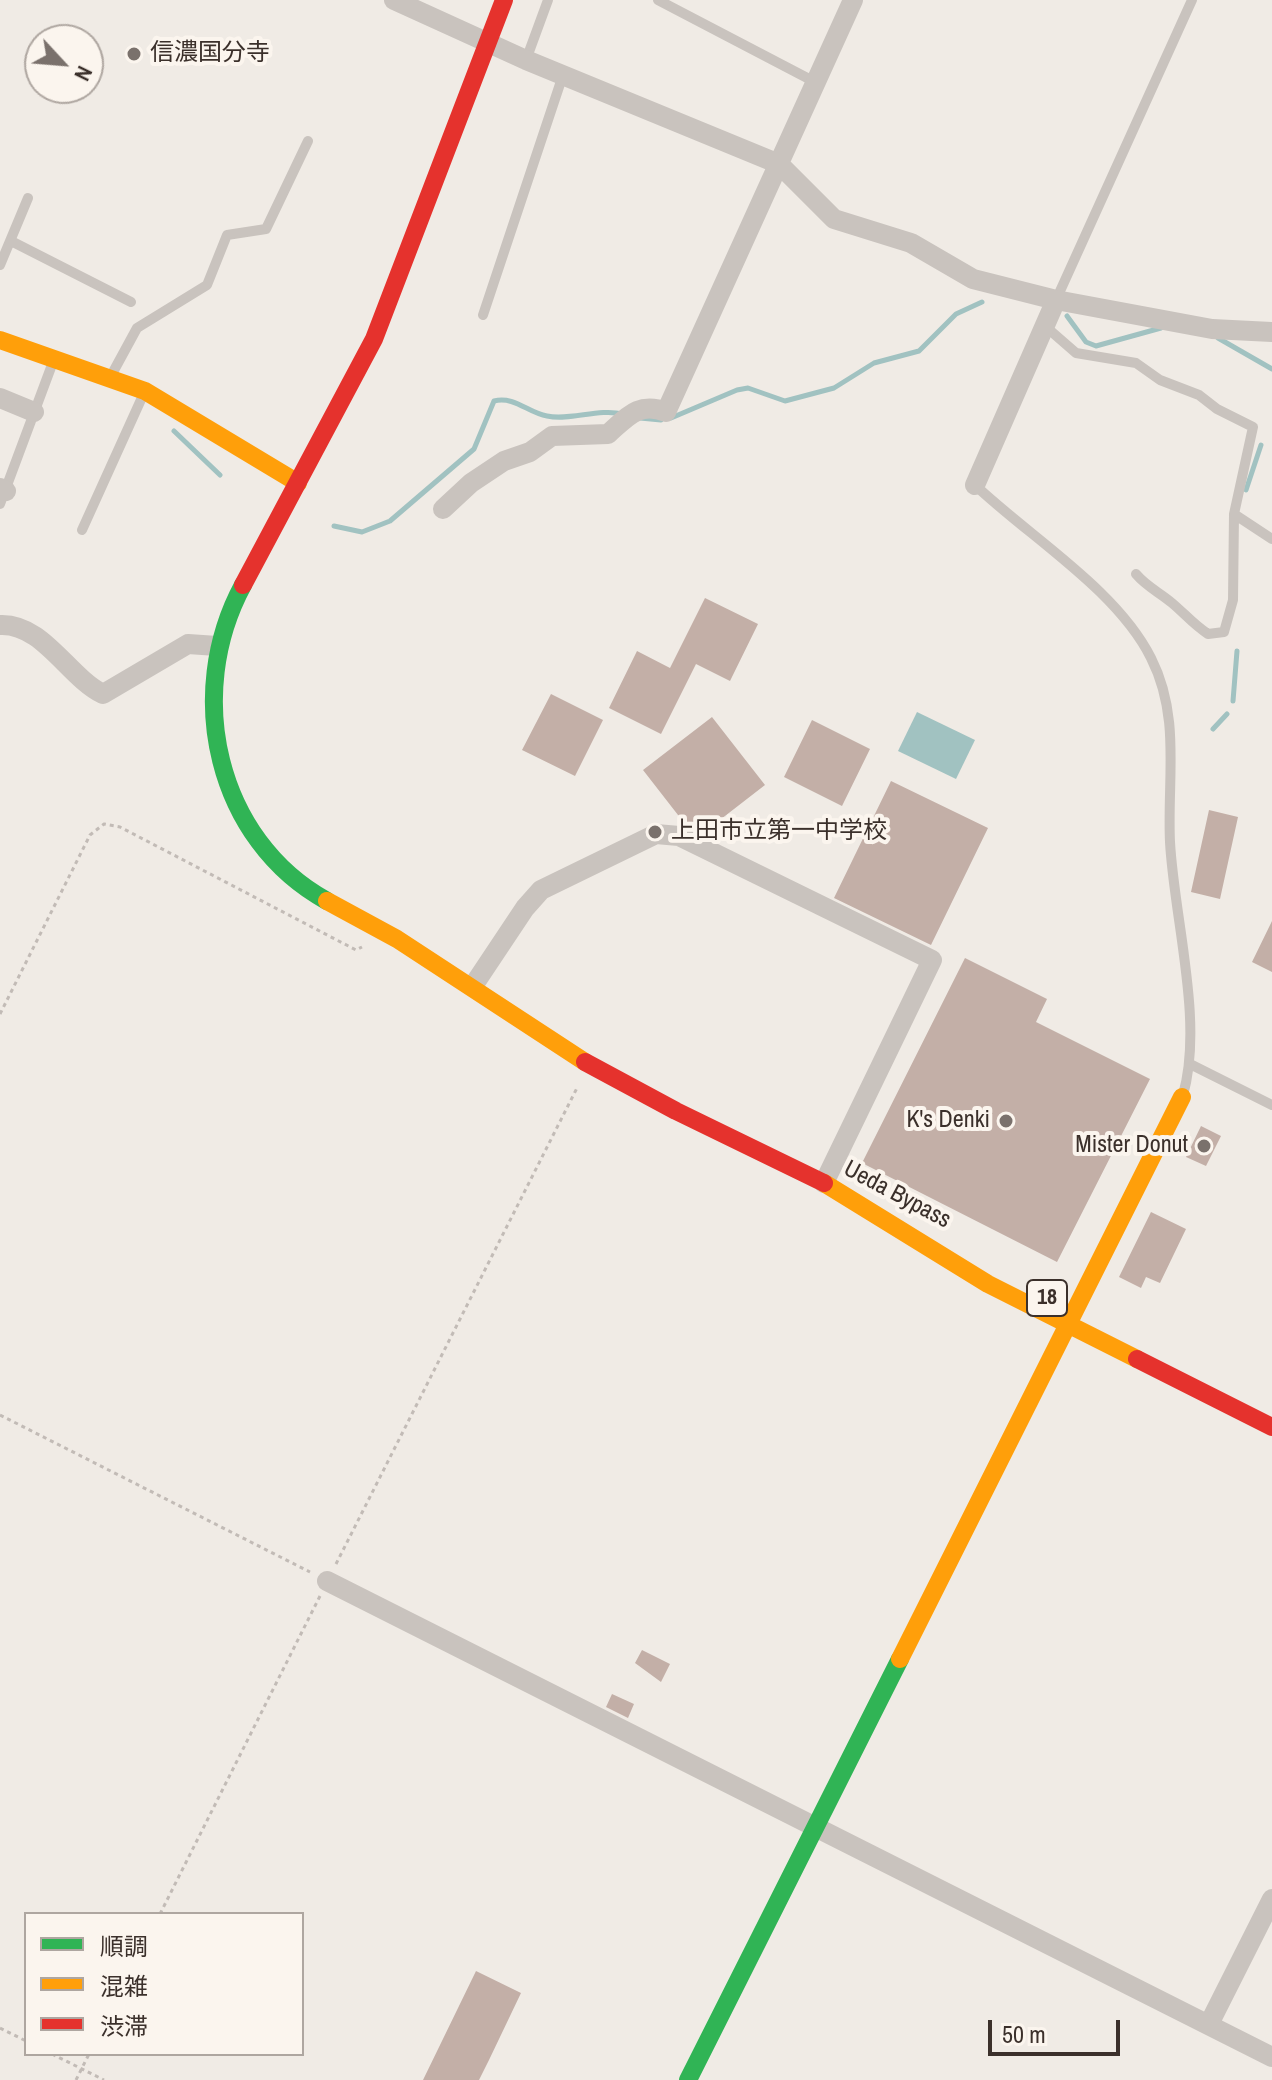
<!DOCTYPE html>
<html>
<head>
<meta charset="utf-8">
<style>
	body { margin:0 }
	#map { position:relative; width:1272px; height:2080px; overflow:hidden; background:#f0ebe5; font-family:"Archivo Narrow","Noto Sans JP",sans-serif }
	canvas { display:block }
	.legend { position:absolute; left:24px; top:1912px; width:280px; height:144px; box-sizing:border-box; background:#fbf5ee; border:2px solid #aea6a0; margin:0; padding:10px 14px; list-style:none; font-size:24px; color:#3b302b }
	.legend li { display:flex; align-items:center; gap:16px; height:40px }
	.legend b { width:40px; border:2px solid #aea6a0 }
	.north { position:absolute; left:24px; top:24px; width:80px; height:80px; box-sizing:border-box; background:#fbf5ee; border:2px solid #aea6a0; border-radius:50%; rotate:116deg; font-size:22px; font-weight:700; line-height:32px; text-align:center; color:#3b302b }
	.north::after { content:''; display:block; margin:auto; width:28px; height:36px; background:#7a716c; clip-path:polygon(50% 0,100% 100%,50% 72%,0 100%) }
	.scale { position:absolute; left:988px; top:2020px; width:132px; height:36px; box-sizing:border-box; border:4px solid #3b302b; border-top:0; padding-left:10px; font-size:24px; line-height:28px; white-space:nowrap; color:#3b302b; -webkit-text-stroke:6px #fbf5ee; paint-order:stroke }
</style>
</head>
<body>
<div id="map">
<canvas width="1272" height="2080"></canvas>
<ul class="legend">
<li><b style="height:10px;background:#30b455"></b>順調</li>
<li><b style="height:10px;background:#ff9f0a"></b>混雑</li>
<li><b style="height:10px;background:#e5322d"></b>渋滞</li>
</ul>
<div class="north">N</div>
<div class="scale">50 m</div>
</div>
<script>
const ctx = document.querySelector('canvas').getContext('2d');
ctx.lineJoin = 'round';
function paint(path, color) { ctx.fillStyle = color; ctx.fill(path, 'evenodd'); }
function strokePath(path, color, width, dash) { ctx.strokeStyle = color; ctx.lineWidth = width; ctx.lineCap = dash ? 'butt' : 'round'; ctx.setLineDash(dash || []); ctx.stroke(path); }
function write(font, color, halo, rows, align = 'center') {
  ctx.font = font + ' "Archivo Narrow","Noto Sans JP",sans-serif'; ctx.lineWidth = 8; ctx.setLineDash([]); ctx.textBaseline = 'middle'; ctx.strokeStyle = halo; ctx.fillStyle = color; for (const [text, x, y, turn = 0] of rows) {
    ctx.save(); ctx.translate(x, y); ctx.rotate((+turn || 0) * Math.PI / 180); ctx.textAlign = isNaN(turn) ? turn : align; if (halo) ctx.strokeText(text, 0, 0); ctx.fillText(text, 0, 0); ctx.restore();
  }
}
const water = new Path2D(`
	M917,712l58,28 -19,39 -58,-28z`);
const stream = new Path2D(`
	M1067,316l19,26 10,4 65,-18
	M1218,338l54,31
	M640,418l21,2
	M671,418l66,-28 11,-2 37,13 49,-13 40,-25 45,-12 37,-37 26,-12
	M174,431l46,44
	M1246,490l15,-45
	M334,526l28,6 28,-11 84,-72 20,-48c21,-5 34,12 53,15 24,5 51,-8 76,-2
	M1233,701l4,-50
	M1213,729l14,-15`);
const building = new Path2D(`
	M705,598l53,26 -28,57 -34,-17 -35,70 -52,-26 28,-57 33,17z
	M551,694l52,26 -28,56 -53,-26z
	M712,717l53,68 -62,48 -18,-9 -42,-54z
	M812,720l58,29 -28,57 -58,-29z
	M891,781l97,47 -57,117 -97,-47z
	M1209,810l29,7 -18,82 -29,-7z
	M1272,921v51l-20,-10z
	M965,958l82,41 -11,23 114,57 -93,183 -195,-99z
	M1201,1126l20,10 -15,30 -20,-9z
	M1151,1212l35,17 -26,54 -14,-6 -5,11 -22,-11z
	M642,1650l28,14 -9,18 -26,-19z
	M612,1694l22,10 -6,14 -22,-11z
	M476,1971l45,22 -32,67 -10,20h-56z`);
const path = new Path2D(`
	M0,1014l90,-179 14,-11 16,3 236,123 6,-3
	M0,1415l310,157
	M336,1564l242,-478
	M160,1914l160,-318
	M0,2028l26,13
	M52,2054l52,26
	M76,2080l13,-26`);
const lane = new Path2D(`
	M658,0l155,81
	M526,60l22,-60
	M11,241l120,61
	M0,265l28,-67
	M1056,300l136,-300
	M483,315l80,-240
	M1045,326l31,27 60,10 24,17 39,15 18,14 36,18 -19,87 -1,86 -9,32 -16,2c-14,-9 -24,-21 -36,-31 -13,-11 -25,-16 -36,-29
	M112,374l25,-46 70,-43 20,-50 39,-6 42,-88
	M975,485c56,53 142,105 176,173 30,59 16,121 19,184 4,76 34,180 13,253
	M0,504l53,-142
	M1234,514l38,25
	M82,530l62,-137
	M1190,1064l82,41`);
const street = new Path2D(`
	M394,0l132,60 253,104 55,55 77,24 62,36 83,21 156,29 60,3
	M0,398l34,14
	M975,485l81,-185
	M0,488l6,3
	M443,509l28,-26 33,-22 26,-9 22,-16 56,-2c19,-17 31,-33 58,-22l187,-412
	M0,625c43,-2 68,52 103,69l85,-50 29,2
	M473,986l52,-78 16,-18 115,-56 23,2 253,124 -108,223
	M327,1581l945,476
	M1209,2024l63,-125`);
const fast = new Path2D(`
	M243,585c-59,109 -27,255 84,316
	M688,2080l212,-421`);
const slow = new Path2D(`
	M0,340l145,51 153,92
	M327,901l70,38 188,123
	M824,1183l164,101 149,75
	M900,1659l282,-562`);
const jam = new Path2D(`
	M243,585l131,-246 130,-339
	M585,1062l91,49 148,72
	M1137,1359l135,68`);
const markers = [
	[134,54,8,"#7a716c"],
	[655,832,8,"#7a716c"],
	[1006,1121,8,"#7a716c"],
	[1204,1146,8,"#7a716c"]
];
const shields = [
	[1047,1298,40]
];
const shieldNames = [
	["18",1047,1298]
];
const poiNames = [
	["信濃国分寺",150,54],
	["上田市立第一中学校",671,832],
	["K's Denki",990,1121,"right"],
	["Mister Donut",1188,1146,"right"]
];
const streetNames = [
	["Ueda Bypass",897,1195,28]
];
paint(water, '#a1c2c1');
strokePath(stream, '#a1c2c1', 5);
paint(building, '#c3afa7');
strokePath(path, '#c2bbb6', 3, [4, 4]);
strokePath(lane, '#c9c3be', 10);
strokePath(street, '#c9c3be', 20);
strokePath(fast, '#30b455', 18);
strokePath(slow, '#ff9f0a', 18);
strokePath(jam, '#e5322d', 18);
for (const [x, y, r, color] of markers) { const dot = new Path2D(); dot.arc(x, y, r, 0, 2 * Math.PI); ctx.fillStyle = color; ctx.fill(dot); strokePath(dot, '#fbf5ee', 3); }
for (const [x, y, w] of shields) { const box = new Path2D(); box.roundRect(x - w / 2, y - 18, w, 36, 6); ctx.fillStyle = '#fbf5ee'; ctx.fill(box); strokePath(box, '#3b302b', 2); }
write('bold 22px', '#3b302b', null, shieldNames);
write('24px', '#3b302b', '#fbf5ee', poiNames, 'left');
write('24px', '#3b302b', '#fbf5ee', streetNames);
</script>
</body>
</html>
